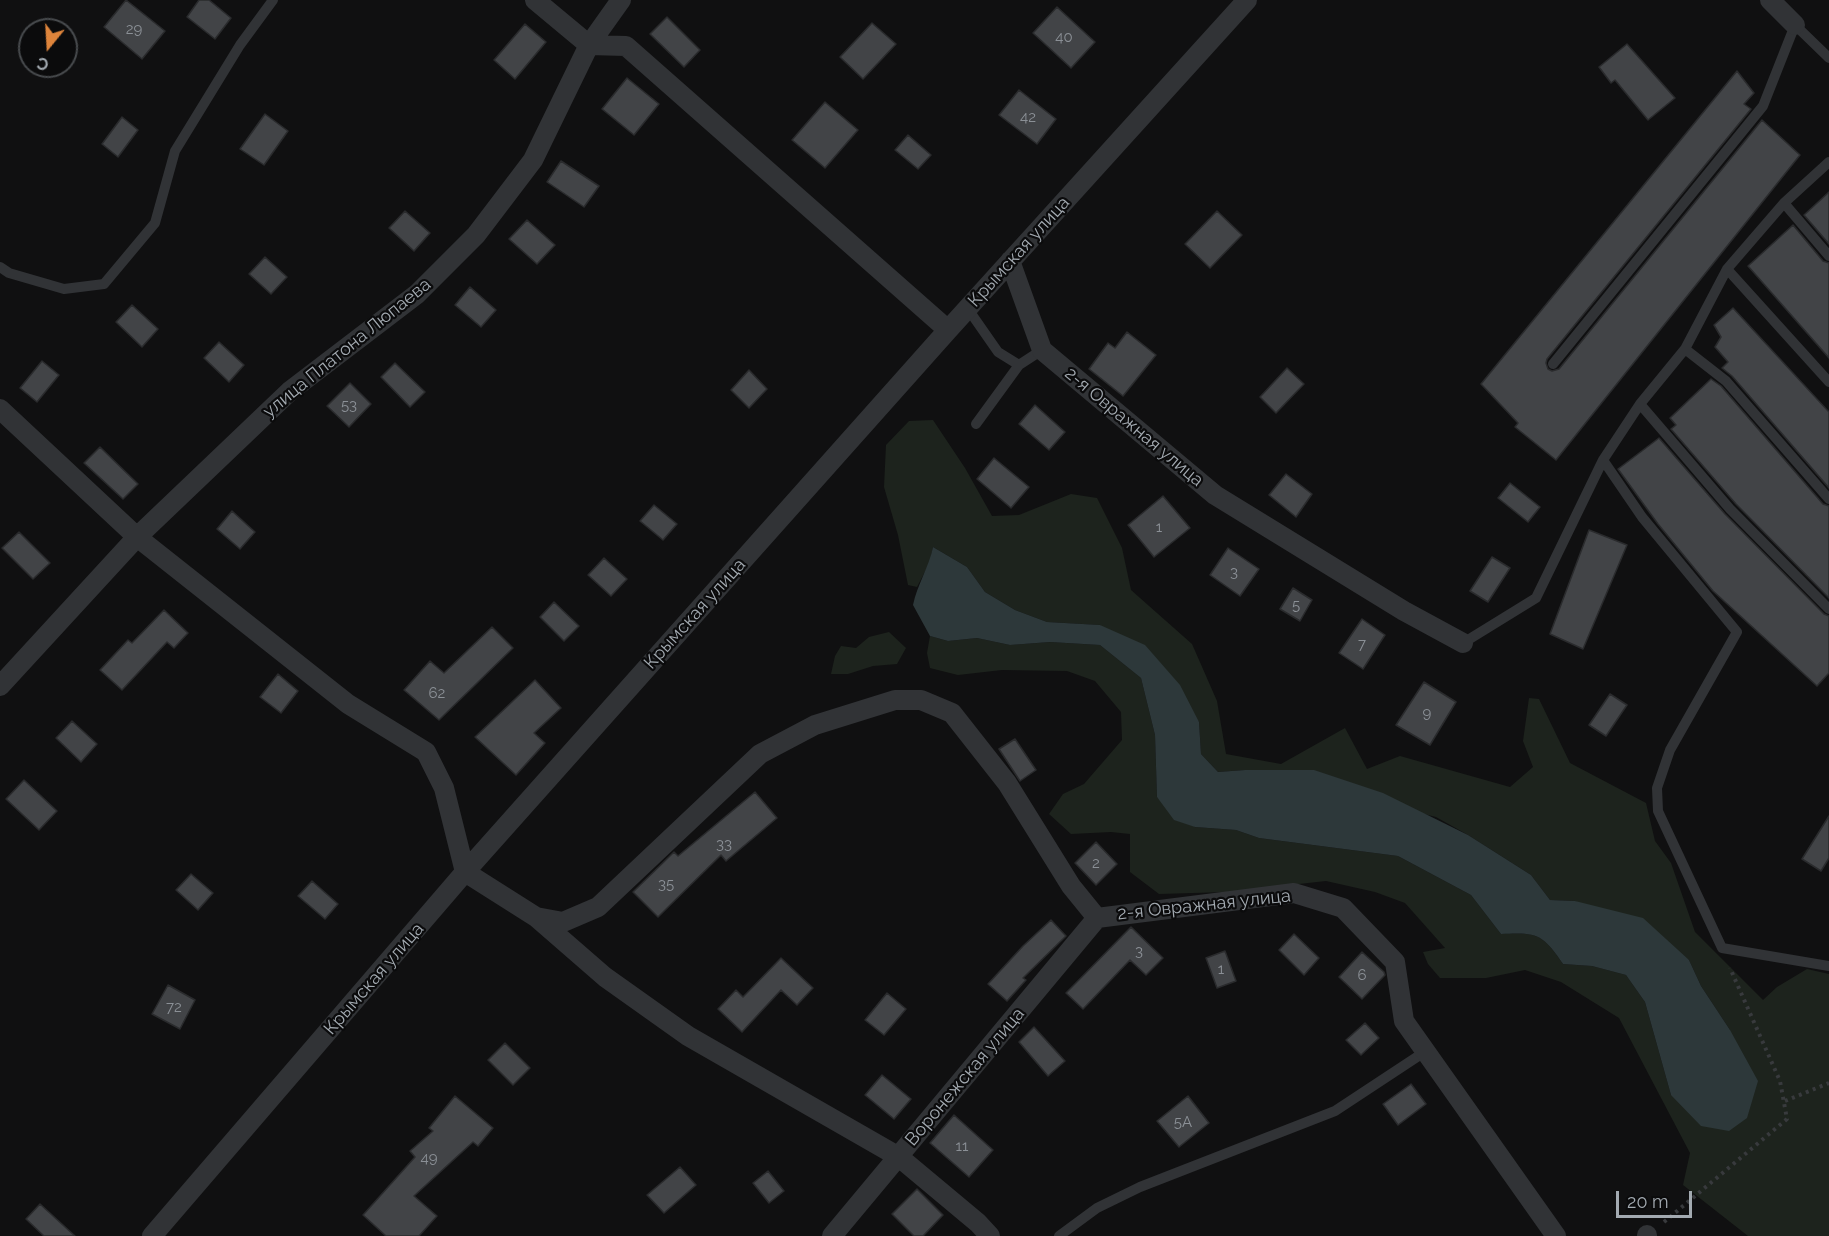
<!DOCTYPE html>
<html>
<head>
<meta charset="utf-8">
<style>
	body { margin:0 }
	#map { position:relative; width:1829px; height:1236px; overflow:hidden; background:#101011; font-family:Raleway,sans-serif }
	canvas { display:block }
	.north { position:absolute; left:18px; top:18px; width:60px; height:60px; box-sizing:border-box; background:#0b0b0c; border:2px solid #484b4e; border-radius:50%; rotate:198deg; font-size:16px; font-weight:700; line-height:24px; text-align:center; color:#a3aab1 }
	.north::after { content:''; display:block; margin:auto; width:21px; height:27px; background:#de843b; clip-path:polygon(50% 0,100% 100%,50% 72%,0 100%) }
	.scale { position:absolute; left:1616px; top:1191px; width:76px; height:27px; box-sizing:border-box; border:3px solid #a3aab1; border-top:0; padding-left:8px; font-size:18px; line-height:21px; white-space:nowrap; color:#a3aab1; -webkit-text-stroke:4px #0b0b0c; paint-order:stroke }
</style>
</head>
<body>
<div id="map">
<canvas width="1829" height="1236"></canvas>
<div class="north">С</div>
<div class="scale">20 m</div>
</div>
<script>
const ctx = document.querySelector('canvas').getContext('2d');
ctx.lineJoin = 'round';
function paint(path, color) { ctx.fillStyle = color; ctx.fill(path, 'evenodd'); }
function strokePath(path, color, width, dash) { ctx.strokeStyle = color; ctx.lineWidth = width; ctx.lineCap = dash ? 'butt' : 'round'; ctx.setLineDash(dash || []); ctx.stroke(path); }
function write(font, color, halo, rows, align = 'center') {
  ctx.font = font + ' Raleway,sans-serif'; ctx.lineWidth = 4.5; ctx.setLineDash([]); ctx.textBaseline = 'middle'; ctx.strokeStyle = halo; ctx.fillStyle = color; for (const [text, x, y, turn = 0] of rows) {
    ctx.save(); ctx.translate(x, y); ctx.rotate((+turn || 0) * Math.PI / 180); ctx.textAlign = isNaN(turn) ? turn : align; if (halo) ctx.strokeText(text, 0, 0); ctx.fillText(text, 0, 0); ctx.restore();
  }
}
const green = new Path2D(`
	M933,420l32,48 27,48 27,-1 52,-21 26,4 25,50 9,42 61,54 25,57 9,53 55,10 64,-36 22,41 33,-13 110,31 23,-20 -10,-26 6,-43 10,1 31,64 76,40 9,38 16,22 24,69 68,68 14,-13 30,-18 22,5v262h-81l-65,-51 7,-32 -71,-135 -58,-36 -36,-12 -39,8h-46l-12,-14 -5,-12 22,-4 -40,-45 -30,-11 -49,-11 -99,11 -68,2 -29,-22v-38l-19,-2 -40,2 -22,-20 14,-20 21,-10 38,-44 -1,-28 -26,-31 -28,-10 -65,-1 -44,5 -28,-7 -3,-15 3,-17 18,5 29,-3 33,7 40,-3 50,3 41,33 14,57 2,62 38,30 41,3 23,8 139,18 73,39 30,39c36,-2 42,0 62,30l29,2 34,9 19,27 26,93 59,-65 -29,-44 -12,-26 -114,-59 -25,-1 -19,-25 -63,-40 -32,-18 -191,-47 -27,2 -17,-18 -2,-32 -99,-97 -53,-3 -32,-12 -30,-18 -18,-25 -34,-20 -3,15 -13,25 -9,-2 -10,-50 -14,-48 2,-42 23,-24z
	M889,632l17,16 -9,16 -24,2 -25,8h-17l4,-18 6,-10 15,2 13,-11z`);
const water = new Path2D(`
	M933,547l34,20 18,25 30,18 32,12 53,3 45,20 35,40 19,37 2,32 17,18 27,-2h69l69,23 85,42 63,40 19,25 25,1 68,17 46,42 12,26 29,44 28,51 -11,37 -18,13 -28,-5 -30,-31 -26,-93 -19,-27 -34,-9 -29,-2c-20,-30 -26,-32 -62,-30l-30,-39 -73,-39 -139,-18 -23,-8 -41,-3 -21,-7 -17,-23 -2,-62 -14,-57 -41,-33 -50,-3 -40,3 -33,-7 -29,3 -18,-5 -17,-31c4,-20 16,-38 20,-58z`);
const building = new Path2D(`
	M126,0l39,31 -23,28 -38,-32z
	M199,0h10l22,18 -16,21 -28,-22z
	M1057,7l38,35 -24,26 -38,-35z
	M667,17l33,33 -16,17 -34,-33z
	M872,23l24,21 -33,35 -23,-22z
	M525,24l21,18 -31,37 -21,-19z
	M1627,44l48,54 -27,22 -33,-40 -4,3 -12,-16z
	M1737,71l17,22 -10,11 7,5 -204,250 -1,4 2,6 4,2 7,-2 203,-249 38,35 -244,305 -41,-33 3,-4 -37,-39z
	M627,78l32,26 -25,31 -32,-26z
	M1019,90l37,29 -19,25 -38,-29z
	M825,102l33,28 -33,38 -33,-28z
	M265,114l23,17 -24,34 -24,-16z
	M122,117l16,13 -20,27 -16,-13z
	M908,135l23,20 -13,14 -23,-19z
	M561,161l38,25 -15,21 -37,-25z
	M1829,192v52l-25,-29z
	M405,211l25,22 -16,18 -25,-23z
	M1217,211l25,24 -32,33 -25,-24z
	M527,220l28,25 -18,19 -28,-25z
	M1793,225l30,36 6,2v95l-81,-92z
	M265,257l22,20 -16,17 -22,-20z
	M470,287l26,23 -15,17 -26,-22z
	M132,305l26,24 -16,18 -26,-25z
	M1733,308l96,104v76l-97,-112 -10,-8 6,-6 -13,-15 6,-10 -7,-12z
	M1127,332l29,23 -33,41 -34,-27 19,-26 7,5z
	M219,342l25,23 -15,17 -25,-24z
	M42,361l17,14 -22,27 -17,-14z
	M395,363l30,29 -15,15 -29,-30z
	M1287,368l17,16 -28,29 -16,-16z
	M749,370l18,19 -18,19 -18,-18z
	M1711,379l10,7 102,118 6,2v92l-93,-94 -65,-75 5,-4 -6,-7z
	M350,383l21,21 -22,23 -22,-21z
	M1035,405l30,27 -16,18 -30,-26z
	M1659,438l66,76 99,100 5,2v57l-12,13 -104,-95 -55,-67 -40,-55z
	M100,447l38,37 -15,15 -39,-36z
	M994,458l35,29 -18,21 -34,-29z
	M1286,474l26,20 -16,23 -27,-22z
	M1510,483l30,24 -12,15 -30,-24z
	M1163,496l27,32 -36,29 -26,-32z
	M654,505l23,19 -14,16 -23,-19z
	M232,511l23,21 -15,17 -23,-20z
	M1589,530l38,15 -44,104 -33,-15z
	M19,532l31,31 -17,16 -31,-31z
	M1228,548l31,21 -19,27 -30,-21z
	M1492,557l18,11 -22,34 -18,-11z
	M604,558l23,21 -16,17 -23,-21z
	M1293,588l19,12 -12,21 -20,-12z
	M554,602l25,24 -15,15 -24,-24z
	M164,610l24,23 -14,15 -7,-6 -45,48 -22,-20 28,-30 4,3z
	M1362,619l23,16 -22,34 -24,-16z
	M492,627l21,21 -74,72 -35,-30 26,-29 14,12z
	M278,674l20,17 -17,22 -21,-16z
	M535,680l26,28 -27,25 11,10 -29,32 -41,-38z
	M1424,682l32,20 -26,43 -34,-20z
	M1610,694l17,11 -21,31 -17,-11z
	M72,721l25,23 -16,18 -25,-24z
	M1015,739l21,31 -16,11 -21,-32z
	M24,780l33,31 -18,19 -33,-31z
	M755,792l22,26 -51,43 -5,-6 -63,62 -25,-25 41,-40 4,4z
	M1829,816v42l-8,13 -19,-12z
	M1096,842l21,22 -21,21 -21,-22z
	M191,874l22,19 -15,17 -22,-20z
	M312,881l26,23 -13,15 -27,-23z
	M1051,920l15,16 -43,42 3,2 -19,21 -19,-17 35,-38z
	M1131,927l32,31 -17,17 -16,-15 -47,49 -17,-16z
	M1294,934l25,24 -15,17 -25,-25z
	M1225,951l11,30 -19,7 -11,-30z
	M1362,952l22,20 1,3 -23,24 -23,-22z
	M781,958l32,30 -16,17 -16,-15 -39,42 -24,-23 18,-19 7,7z
	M168,985l27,15 -15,29 -28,-15z
	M887,993l19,16 -22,26 -19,-15z
	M1365,1023l14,15 -18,17 -15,-15z
	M1034,1027l31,34 -17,15 -29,-34z
	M505,1043l25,25 -17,17 -25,-25z
	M882,1075l29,24 -17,20 -29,-24z
	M1411,1084l15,20 -28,21 -15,-21z
	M455,1096l38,32 -15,18 -5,-4 -59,54 23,20 -18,20h-33l-23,-21 52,-58 -5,-6 23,-20 -4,-3z
	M1188,1096l21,27 -30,24 -22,-26z
	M954,1115l39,35 -24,27 -39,-34z
	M680,1167l16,18 -32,28 -17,-18z
	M768,1171l16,20 -15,12 -16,-20z
	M917,1189l26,26 -20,21h-9l-22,-22z
	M40,1204l35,32h-31l-18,-17z`);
const path = new Path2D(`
	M1785,1101l44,-18
	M1664,1222l123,-103 -7,-38 -50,-113`);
const service = new Path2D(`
	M1784,203l45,53
	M0,267l9,6 55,16 40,-5 51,-61 20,-72 65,-106 33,-45
	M1727,269l102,113
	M968,309l30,43 21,13 23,-15
	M1685,349l41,32 103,118
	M1553,364l210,-258 32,-81 34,33
	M1640,404l90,105 99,100
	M976,424l43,-59
	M1603,460l39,57 95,115 -67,118 -13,38 1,23 64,137 107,18
	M1463,643l73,-45 67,-138 37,-56 45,-55 42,-80 57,-66 45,-41
	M1059,1236l38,-28 43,-21 195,-76 91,-60`);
const minor = new Path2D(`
	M535,0l54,45 37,1 322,284
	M1770,0l25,25
	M1010,261l32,89 173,145 189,116 59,32
	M0,409l137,128 211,167 78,48 18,36 21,84 71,45 69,60 83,59 211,121 79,66 12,13
	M0,686l137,-149 153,-146 127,-97 59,-59 57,-75 56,-115 32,-45
	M536,917l27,5 35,-15 162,-153 55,-29 80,-25h26l31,13 55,70 64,103 26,32 197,-25 49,15 52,54 9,59 152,215
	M152,1236l313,-364 483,-542 299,-330
	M832,1236l265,-318
	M1647,1236v-1`);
const numberNames = [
	["29",134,29],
	["40",1064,37],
	["42",1028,117],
	["53",349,405],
	["1",1159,527],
	["3",1234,572],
	["5",1296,605],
	["7",1362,644],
	["62",437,693],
	["9",1427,713],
	["33",724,844],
	["2",1096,863],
	["35",666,884],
	["3",1139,951],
	["1",1221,969],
	["6",1362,975],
	["72",174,1007],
	["5А",1183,1122],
	["11",962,1146],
	["49",429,1158]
];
const streetNames = [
	["Крымская улица",1019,252,-48],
	["улица Платона Люпаева",347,348,-39],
	["2-я Овражная улица",1134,427,40],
	["Крымская улица",695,614,-48],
	["2-я Овражная улица",1204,905,-6],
	["Крымская улица",374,979,-49],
	["Воронежская улица",965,1077,-50]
];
paint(green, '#1d231d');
paint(water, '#2d383a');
paint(building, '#424447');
strokePath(building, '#2a2b2d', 1.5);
strokePath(path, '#383a3d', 4, [3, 4.5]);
strokePath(service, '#313336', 10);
strokePath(minor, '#313336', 20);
write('15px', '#8b9096', null, numberNames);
write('18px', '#a3aab1', '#0b0b0c', streetNames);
</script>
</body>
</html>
